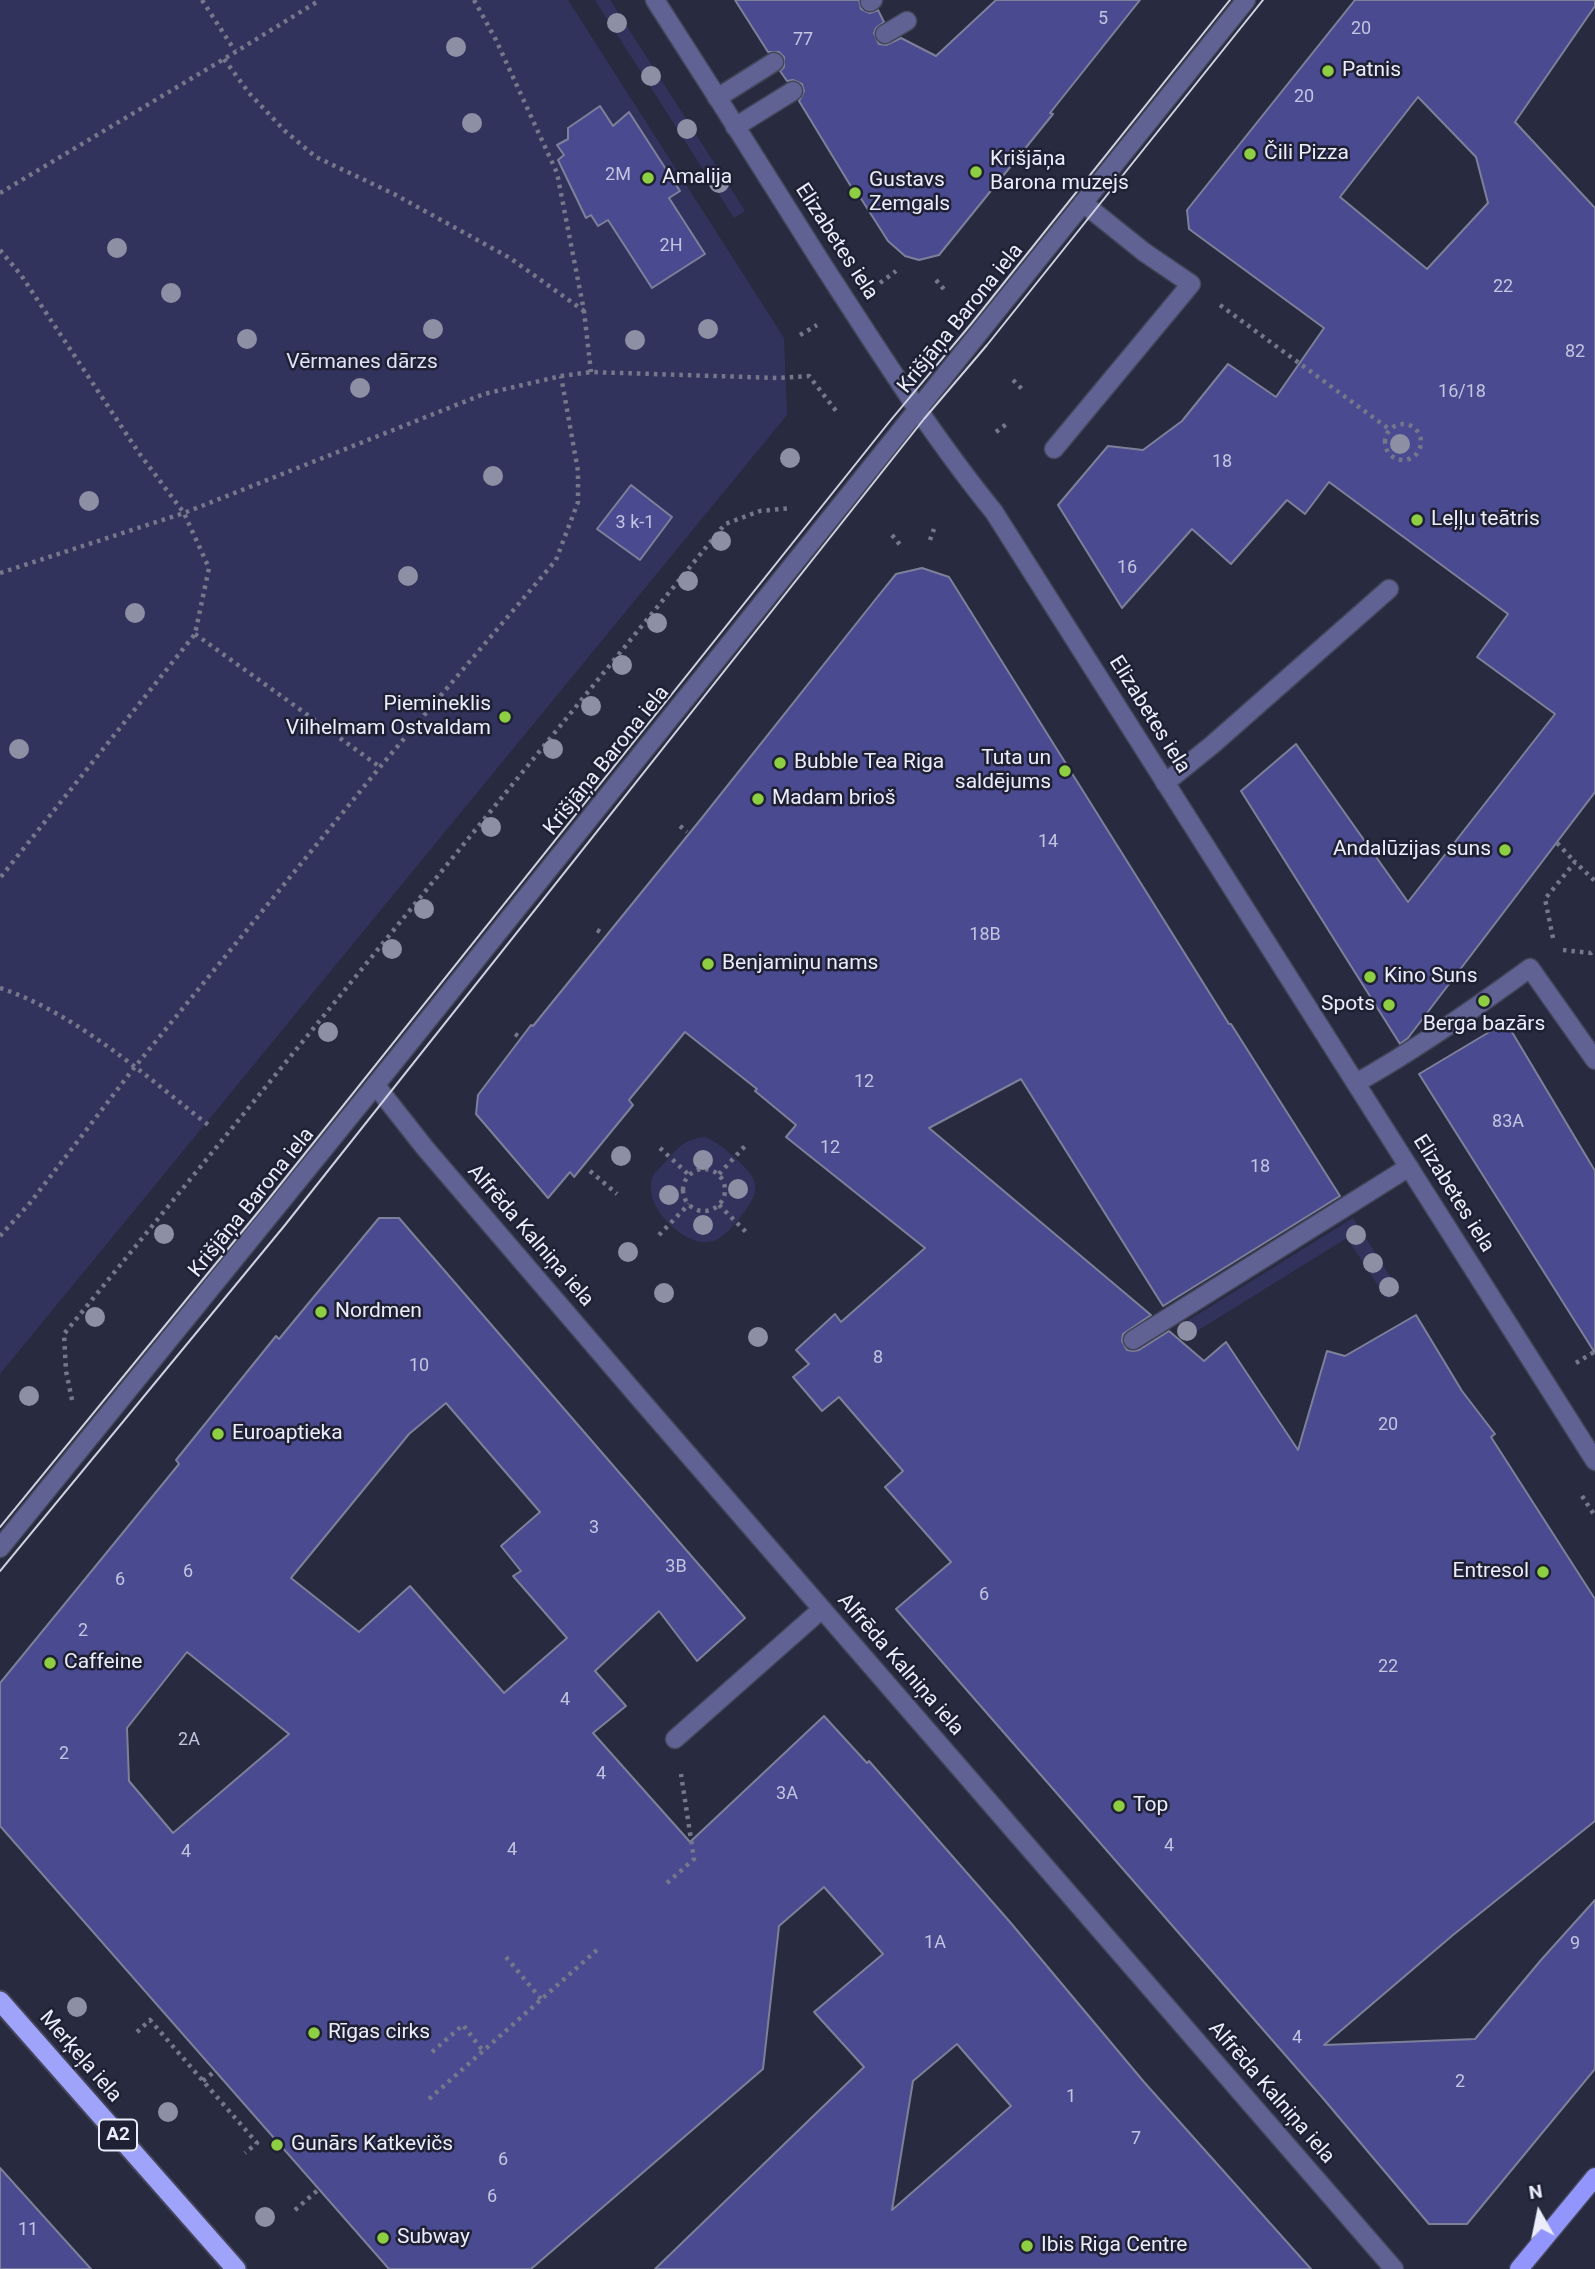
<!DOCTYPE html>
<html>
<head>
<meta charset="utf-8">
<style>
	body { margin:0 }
	#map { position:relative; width:1595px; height:2269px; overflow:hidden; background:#282a3f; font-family:Roboto,sans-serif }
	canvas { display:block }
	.north { position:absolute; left:1504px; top:2178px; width:70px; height:70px; -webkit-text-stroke:5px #1f2034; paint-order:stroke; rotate:351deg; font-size:19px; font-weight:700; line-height:28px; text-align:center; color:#ebedfb }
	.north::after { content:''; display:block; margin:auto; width:24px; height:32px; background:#ebedfb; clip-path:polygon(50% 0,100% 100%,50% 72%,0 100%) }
</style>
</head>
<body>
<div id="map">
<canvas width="1595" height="2269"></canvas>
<div class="north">N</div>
</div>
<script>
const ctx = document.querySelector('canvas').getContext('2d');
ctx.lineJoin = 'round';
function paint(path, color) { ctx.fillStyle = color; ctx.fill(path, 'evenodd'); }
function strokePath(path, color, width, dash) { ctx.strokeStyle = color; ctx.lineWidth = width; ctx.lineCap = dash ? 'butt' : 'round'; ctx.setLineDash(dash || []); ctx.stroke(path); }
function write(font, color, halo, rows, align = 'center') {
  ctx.font = font + ' Roboto,sans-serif'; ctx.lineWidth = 5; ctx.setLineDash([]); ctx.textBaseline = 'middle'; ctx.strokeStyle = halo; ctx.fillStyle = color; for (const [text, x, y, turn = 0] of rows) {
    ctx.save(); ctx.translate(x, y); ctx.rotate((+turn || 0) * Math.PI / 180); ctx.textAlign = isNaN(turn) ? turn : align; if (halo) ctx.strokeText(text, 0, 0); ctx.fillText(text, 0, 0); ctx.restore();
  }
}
const green = new Path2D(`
	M0,0h568l216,338 3,77 -787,959z
	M595,0h15l135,211 -11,7z
	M705,1137c12,5 20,12 30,21 28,24 25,35 3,62 -8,9 -17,21 -30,22 -25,3 -65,-36 -56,-64 3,-7 12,-14 17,-20 11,-13 18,-19 36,-21z
	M1353,1218l47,74 -13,7 -40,-61 -163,101 -8,-11z`);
const building = new Path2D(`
	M735,0h124l2,9 9,4 8,-3 6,12 -8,6 -2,5 5,11 7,1 15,-7 35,18 60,-56h144l-90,113 3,1 -114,141 -20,5 -14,-4 -17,-15 -28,-44 -2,1 -59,-97 5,-10 -2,-7 -9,-4 -6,1 -7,-10 4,-4v-10l-5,-5h-11z
	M1355,0h240v6l-80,116 80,86v584l-187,246 -8,6 -159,-253 55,-47 112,158 147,-188 -78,-57 31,-43 -179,-132 -24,32 -18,-14 -56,64 -39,-35 -70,79 -64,-103 50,-59 35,4 39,-29 46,-57 48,33 48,-69 -135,-99 -2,-19zM1418,97l58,60 12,46 -61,66 -87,-72z
	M600,106l13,20 16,-14 51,79 -11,7 36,56 -53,34 -44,-68 -10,6 -7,-11 -5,3 -28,-58 6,-5 -7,-10 11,-6v-11z
	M631,485l41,32 -32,43 -43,-31z
	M922,568l27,9 280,447h2l109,172 -177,110 -142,-227 -92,49 222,187 -28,19 -1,7 5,9 6,1 6,-1 30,-19 35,30 22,-19 72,108 29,-99 18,5 71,-41 46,76 33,43 -4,3 104,162v222l-142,114 -129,110 151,-6 66,-79 54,-60v169l-128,155h-38l-108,-128 -425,-487 55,-47 -66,-75 18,-16 -64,-74 -17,14 -29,-34 16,-13 -13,-14 39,-36 6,8 84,-74 -139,-111 10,-12 -41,-34 2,-2 -72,-57 -56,68 4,5 -59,72 -4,-5 -22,26 -72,-84 2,-19 53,-70 2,1 168,-207 174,-219 21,-26z
	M1506,1022l89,149v182l-176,-279z
	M379,1218h20l346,400 -48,43 -38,-50 -64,60 31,35 -33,27 97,109 134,-126 43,47 2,-2 141,161 134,160 167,187h-656l209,-202 -50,-55 69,-58 -59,-67 -45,39 -16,143 -232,200h-142l-389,-443v-143l179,-219 -3,-4 100,-124 3,3zM446,1403l94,109 -39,34 20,25 -8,5 54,62 -63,55 -94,-107 -51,46 -68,-54 118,-144zM187,1652l102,82 -116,99 -44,-52 -2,-53zM957,2044l54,62 -119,104 21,-129z
	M0,2168l91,101h-91z`);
const path = new Path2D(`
	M202,0l33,51
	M474,0l22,40 61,133 27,138 7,61
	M224,59l25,34 36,38 31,26 78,37 116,64 74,53
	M0,193l224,-134 96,-59
	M0,250l21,25 118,178 45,60 25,55 -14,66 -195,244
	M936,280l11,13
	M880,283l16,-12
	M1220,305l169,124
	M800,335l17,-10
	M1013,380l12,12
	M1385 442a18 18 0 1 1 36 0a18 18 0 1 1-36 0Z
	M996,432l12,-9
	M892,535l9,11
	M930,540l4,-11
	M0,573l184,-60 300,-119 77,-18 30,-4 187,6 31,-2 28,36
	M195,634l185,133
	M680,826l7,6
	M1557,843l18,19
	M597,930l5,3
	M1553,938l-8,-39 30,-37 20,19
	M1563,950l28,3 4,-4
	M1443,983l2,-9
	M0,988c76,25 148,90 211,139
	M515,1034l6,4
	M660,1148l29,27
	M683 1190a21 21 0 1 1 42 0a21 21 0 1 1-42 0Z
	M590,1171l27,23
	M719,1174l27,-29
	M719,1205l27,27
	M659,1235l30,-31
	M0,1236l30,-33 104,-135 246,-301 176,-207 22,-58v-31l-17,-95
	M1576,1363l18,-11
	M72,1400l-6,-29 -2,-37 661,-810 35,-13 32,-3
	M1582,1496l13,20
	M667,1883l27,-24 -13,-85
	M506,1957l35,42
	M137,2032l13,-12 107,123 -12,10
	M432,2052l31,-27 20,26
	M203,2081l12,-10
	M429,2099l169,-150
	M295,2210l24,-21`);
const service = new Path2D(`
	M870,2l3,-2
	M885,34l22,-13
	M717,98l57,-36
	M735,127l58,-36
	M1054,449l137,-165 -47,-32 -61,-49
	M1165,783l47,-38 177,-156
	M1133,1340l276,-173
	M675,1739l147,-130`);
const pedestrian = new Path2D(`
	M1356,1083c61,-34 118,-74 174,-115l65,92`);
const minor = new Path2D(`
	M655,0c56,87 111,174 166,262 55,85 109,171 173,250l601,949
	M377,1087l48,61 215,251 754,870`);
const tertiary = new Path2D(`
	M0,1548c419,-513 831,-1031 1246,-1548`);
const primary = new Path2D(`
	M1519,2269l76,-92`);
const trunk = new Path2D(`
	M0,2001l236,268`);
const tram = new Path2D(`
	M0,1527l263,-321 627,-785 81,-97 259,-324
	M0,1571l285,-346 639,-806 63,-74 276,-345`);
const trees = [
	[617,23],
	[456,47],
	[651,76],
	[472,123],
	[687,129],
	[719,183],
	[117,248],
	[171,293],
	[433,329],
	[708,329],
	[247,339],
	[635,340],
	[360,388],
	[1400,444],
	[790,458],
	[493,476],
	[89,501],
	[721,541],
	[408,576],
	[688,581],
	[135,613],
	[657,623],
	[622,665],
	[591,706],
	[19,749],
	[553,749],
	[491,827],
	[424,909],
	[392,949],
	[328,1032],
	[621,1156],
	[703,1160],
	[738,1189],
	[669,1195],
	[703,1225],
	[164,1234],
	[1356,1235],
	[628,1252],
	[1373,1263],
	[1389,1287],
	[664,1293],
	[95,1317],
	[1187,1331],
	[758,1337],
	[29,1396],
	[77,2007],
	[168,2112],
	[265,2217]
];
const markers = [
	[1328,71,7,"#8ece43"],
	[1250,154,7,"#8ece43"],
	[976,172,7,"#8ece43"],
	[648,178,7,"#8ece43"],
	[855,193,7,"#8ece43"],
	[1417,520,7,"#8ece43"],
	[505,717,7,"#8ece43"],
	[780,763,7,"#8ece43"],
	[1065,771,7,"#8ece43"],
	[758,799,7,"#8ece43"],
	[1505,850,7,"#8ece43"],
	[708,964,7,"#8ece43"],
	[1370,977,7,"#8ece43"],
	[1484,1001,7,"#8ece43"],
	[1389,1005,7,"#8ece43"],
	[321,1312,7,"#8ece43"],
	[218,1434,7,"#8ece43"],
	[1543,1572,7,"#8ece43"],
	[50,1663,7,"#8ece43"],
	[1119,1806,7,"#8ece43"],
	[314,2033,7,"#8ece43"],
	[277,2145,7,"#8ece43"],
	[383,2238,7,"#8ece43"],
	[1027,2246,7,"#8ece43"]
];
const numberNames = [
	["5",1103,19],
	["20",1361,29],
	["77",803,40],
	["20",1304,97],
	["2M",618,175],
	["2H",671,246],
	["22",1503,287],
	["82",1575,352],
	["16/18",1462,392],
	["18",1222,462],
	["3 k-1",635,523],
	["16",1127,568],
	["14",1048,842],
	["18B",985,935],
	["12",864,1082],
	["83A",1508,1122],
	["12",830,1148],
	["18",1260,1167],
	["8",878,1358],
	["10",419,1366],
	["20",1388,1425],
	["3",594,1528],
	["3B",676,1567],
	["6",188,1572],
	["6",120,1580],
	["6",984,1595],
	["2",83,1631],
	["22",1388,1667],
	["4",565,1700],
	["2A",189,1740],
	["2",64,1754],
	["4",601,1774],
	["3A",787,1794],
	["4",1169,1846],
	["4",512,1850],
	["4",186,1852],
	["1A",935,1943],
	["9",1575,1944],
	["4",1297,2038],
	["2",1460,2082],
	["1",1071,2097],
	["7",1136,2139],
	["6",503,2160],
	["6",492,2197],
	["11",28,2230]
];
const shields = [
	[118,2135,38]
];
const shieldNames = [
	["A2",118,2135]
];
const poiNames = [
	["Patnis",1342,71],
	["Čili Pizza",1264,154],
	["Krišjāņa",990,160],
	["Barona muzejs",990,184],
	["Amalija",662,178],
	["Gustavs",869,181],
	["Zemgals",869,205],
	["Leļļu teātris",1431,520],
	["Piemineklis",491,705,"right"],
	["Vilhelmam Ostvaldam",491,729,"right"],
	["Tuta un",1051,759,"right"],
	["saldējums",1051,783,"right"],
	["Bubble Tea Riga",794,763],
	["Madam brioš",772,799],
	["Andalūzijas suns",1491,850,"right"],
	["Benjamiņu nams",722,964],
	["Kino Suns",1384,977],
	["Spots",1375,1005,"right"],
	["Berga bazārs",1484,1025,"center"],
	["Nordmen",335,1312],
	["Euroaptieka",232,1434],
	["Entresol",1529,1572,"right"],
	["Caffeine",64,1663],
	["Top",1133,1806],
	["Rīgas cirks",328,2033],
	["Gunārs Katkevičs",291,2145],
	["Subway",397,2238],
	["Ibis Riga Centre",1041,2246]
];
const streetNames = [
	["Elizabetes iela",836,242,57],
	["Krišjāņa Barona iela",961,319,-51],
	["Elizabetes iela",1149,715,58],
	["Krišjāņa Barona iela",607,761,-51],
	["Elizabetes iela",1453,1194,58],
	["Krišjāņa Barona iela",252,1203,-51],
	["Alfrēda Kalniņa iela",530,1236,49],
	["Alfrēda Kalniņa iela",900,1665,49],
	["Merķeļa iela",80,2057,49],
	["Alfrēda Kalniņa iela",1271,2093,49]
];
const parkNames = [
	["Vērmanes dārzs",362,363]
];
paint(green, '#32335d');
paint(building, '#4a4a90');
strokePath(building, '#7e809a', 2);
strokePath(service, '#434559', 21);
strokePath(pedestrian, '#434559', 21);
strokePath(minor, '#434559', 21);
strokePath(tertiary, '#434559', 21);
strokePath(primary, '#434559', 21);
strokePath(trunk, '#434559', 23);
strokePath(path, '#75778a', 4.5, [3.5, 5]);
strokePath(service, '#5f6293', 18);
strokePath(pedestrian, '#5f6293', 18);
strokePath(minor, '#5f6293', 18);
strokePath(tertiary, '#5f6293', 18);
strokePath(primary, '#9295fb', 18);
strokePath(trunk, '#a0a3fa', 19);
strokePath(tram, '#cfd1e0', 2);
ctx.fillStyle = '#8d8fa4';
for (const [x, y] of trees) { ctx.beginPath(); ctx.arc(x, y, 10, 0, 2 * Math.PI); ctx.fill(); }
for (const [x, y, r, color] of markers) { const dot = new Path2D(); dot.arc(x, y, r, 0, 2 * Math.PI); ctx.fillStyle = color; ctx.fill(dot); strokePath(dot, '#1f2034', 2.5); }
write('18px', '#c3c4e0', null, numberNames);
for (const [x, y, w] of shields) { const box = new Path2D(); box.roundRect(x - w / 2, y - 15.5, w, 31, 5); ctx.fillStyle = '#1f2034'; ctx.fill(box); strokePath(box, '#ebedfb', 2); }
write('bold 19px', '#ebedfb', null, shieldNames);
write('21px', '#ebedfb', '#1f2034', poiNames, 'left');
write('21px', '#ebedfb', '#1f2034', streetNames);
write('21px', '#dfe1f6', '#1f2034', parkNames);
</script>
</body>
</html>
